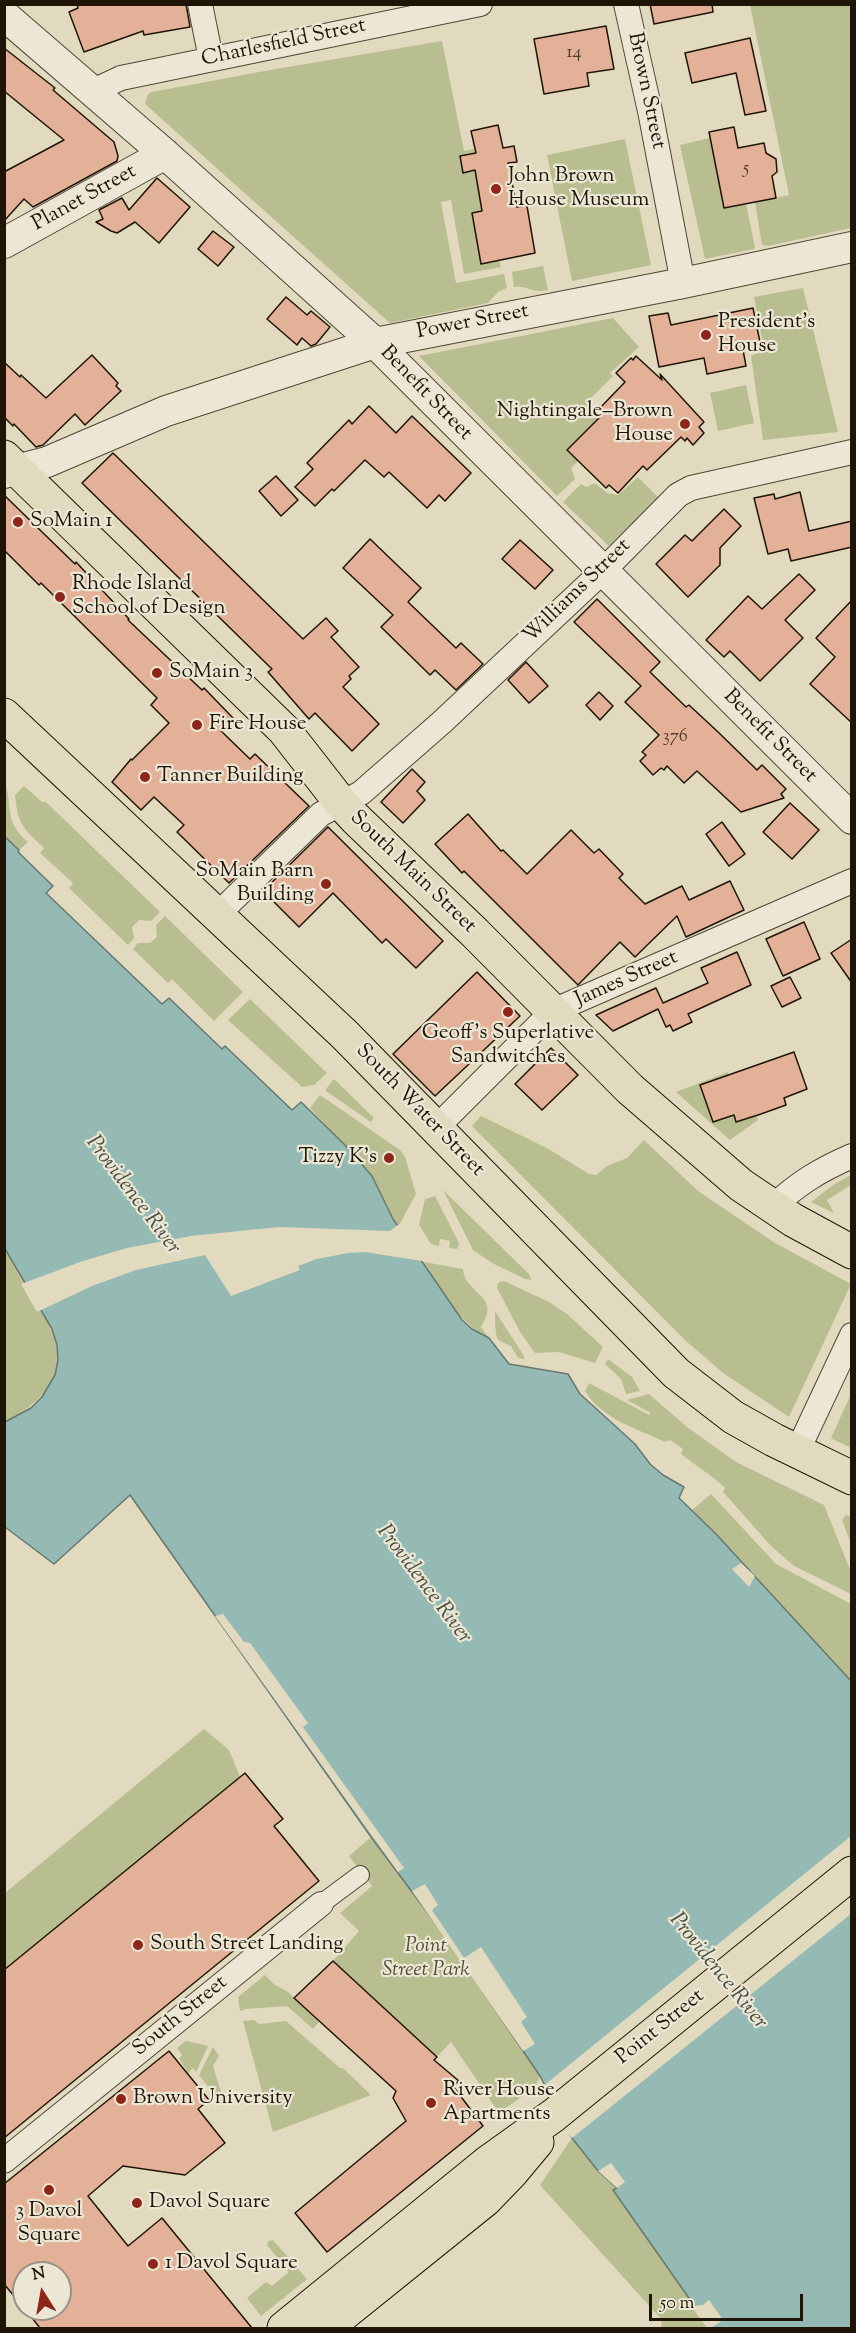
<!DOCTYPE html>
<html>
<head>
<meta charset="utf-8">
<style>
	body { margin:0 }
	#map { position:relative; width:856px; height:2333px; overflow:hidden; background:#e2dabf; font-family:"Sorts Mill Goudy",serif }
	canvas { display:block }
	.frame { position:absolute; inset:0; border:6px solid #1f1507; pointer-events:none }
	.north { position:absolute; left:12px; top:2261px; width:60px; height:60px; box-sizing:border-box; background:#ece7d5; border:2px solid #9a9383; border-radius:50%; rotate:349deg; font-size:16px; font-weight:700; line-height:24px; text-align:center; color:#1f1507 }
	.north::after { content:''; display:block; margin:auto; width:21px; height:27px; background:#8f2418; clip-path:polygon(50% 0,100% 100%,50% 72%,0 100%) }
	.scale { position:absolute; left:649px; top:2294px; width:154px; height:27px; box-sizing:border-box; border:3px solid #1f1507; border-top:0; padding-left:8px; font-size:18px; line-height:21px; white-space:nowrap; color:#1f1507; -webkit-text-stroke:4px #ece7d5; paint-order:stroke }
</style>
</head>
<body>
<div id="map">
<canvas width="856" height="2333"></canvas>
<div class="frame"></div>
<div class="north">N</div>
<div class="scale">50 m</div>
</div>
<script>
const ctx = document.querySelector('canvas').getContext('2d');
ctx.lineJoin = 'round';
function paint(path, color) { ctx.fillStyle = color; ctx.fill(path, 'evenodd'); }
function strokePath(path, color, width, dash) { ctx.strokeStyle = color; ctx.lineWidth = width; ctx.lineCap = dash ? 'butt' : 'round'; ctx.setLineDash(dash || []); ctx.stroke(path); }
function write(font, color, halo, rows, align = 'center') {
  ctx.font = font + ' "Sorts Mill Goudy",serif'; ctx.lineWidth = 4.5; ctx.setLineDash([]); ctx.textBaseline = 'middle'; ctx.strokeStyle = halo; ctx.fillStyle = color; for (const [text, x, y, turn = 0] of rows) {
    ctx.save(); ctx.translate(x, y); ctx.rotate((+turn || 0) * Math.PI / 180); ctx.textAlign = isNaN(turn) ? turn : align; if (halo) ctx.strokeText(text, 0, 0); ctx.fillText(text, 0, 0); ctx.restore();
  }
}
const green = new Path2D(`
	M750,5h101v223l-83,18 -6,-1 -7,-43 34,-7z
	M442,41l22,110 10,-2 1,4 -15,4 3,15 12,-2 7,41 -10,3 9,49 18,-3 2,7 -37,7 -13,-74 -10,2 15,81 48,-9 3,14 -9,4 -10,11 -98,20 -245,-219 3,-10 4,-2 118,-22z
	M710,138l14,70 22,-4 9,43 -1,2 -49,10 -25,-114z
	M625,139l26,126 -79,16 -25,-126z
	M543,266l5,24c-18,4 -19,-5 -34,-3l-2,-15z
	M803,288l35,144 -75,8 -12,-84 13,-7 -10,-52z
	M613,318l26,29 -29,26 3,3 -26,26 14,14 -34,34 11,11 -7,7 4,11 -18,17 -138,-140z
	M746,385l8,38 -36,8 -8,-38z
	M638,477l21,21 -50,48 -46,-44 18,-18 5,3 9,-4 12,10 11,2z
	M4,780c10,26 -2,40 24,62l-11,10 -12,-12z
	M24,786l18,16h4l114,110 -9,9 -12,-1 -7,7 2,11 -6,7 -59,-57 4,-5 -33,-30 4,-5c-21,-20 -26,-23 -29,-53z
	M165,916l78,76 -29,29 -42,-42 -4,4 -35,-34 5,-6h12l7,-6 -1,-12z
	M250,999l77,74 -13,12 -12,2 -74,-67z
	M728,1072l1,3 -29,10 12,37 22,-7 3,7 19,-7 2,5 -28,20 -54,-48z
	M334,1079l39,38v3l-3,2 -2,-2 -42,-29v-2z
	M320,1095l80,55 5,7 11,37 -18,33 -26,-51 -62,-68z
	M481,1116l66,32 42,26 7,1 11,-9 20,-8 17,-18 54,51 77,52 76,41 -62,133 -66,-44 -38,-33 -213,-214z
	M851,1175v10l-24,15 7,13 -23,-11 22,-17z
	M443,1190l87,85 1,5 -6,-1 -33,-16 -19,-13z
	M435,1196l24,47 -2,6 -8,-1 1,-7 -10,-2 -1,7 -8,-2 -12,-19 6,-26z
	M4,1249c12,20 23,42 36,61 35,51 15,86 -35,112z
	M424,1262l39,7c1,25 40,26 18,58l8,11c-34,-18 -45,-44 -65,-76z
	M504,1281l45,21 18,12 36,33 -8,16 -36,-11 -24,1 -15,-21 -23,-44 1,-5z
	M495,1311l29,45v3l-6,-1 -7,-12 -13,-6c-3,-5 -3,-23 -3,-29z
	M608,1359l24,18 8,14 -14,3 -5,-15 -16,-15z
	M589,1383l60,32 2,-2 -24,-13 22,-6 38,33 49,35 88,43 27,67v22l-57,-28 -22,-19 -49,-55 2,-4c-13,-13 -29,-22 -44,-34l2,-5 -13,-9 -5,2c-29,-14 -62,-22 -80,-51z
	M851,1394v54l-20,-10z
	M711,1494l65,70 75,40v77l-159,-171z
	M846,1515l5,2v27l-9,-24z
	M204,1729l25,21 11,27 -235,193v-77z
	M371,1837l74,99 95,140 -5,11 -36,26 -48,-71 -14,15 -104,-96 26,-30 -19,-18 32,-27 -23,-30z
	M265,1975l9,9 14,8 31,30 -6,7 -26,-23 -41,3 -6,2 -2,-14z
	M254,2020l5,4 27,-3 54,47h3l28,27 -98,37 -30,-111z
	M186,2041l22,5 -12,26 -3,-4 -5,5 -9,-15 3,-3 -5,-7z
	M213,2047l6,9 -6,10 11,36 -3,1 -22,-28z
	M572,2138l26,33 13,-8 100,165h-50l1,-8 -122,-135z
	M273,2240l34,39 -46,37 -14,-18 19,-16 6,4 17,-14 -22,-27 1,-4z`);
const water = new Path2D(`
	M4,836l15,14 -1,2 35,34 -7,7 116,111 7,-6 53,51 3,-3 67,64 9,-8 44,43 27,31 21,43 69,101 10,9 17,9 20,26 59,10 12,20 55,50 15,20 13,11 21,12 -5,11 37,36 135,147v647h-141l-97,-138 4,-2 -19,-17 -26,-33 -32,-62 -95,-140 -74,-99 -241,-342 -76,69 -49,-37v-105l26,-14 11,-11 13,-22 3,-15 -1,-15 -5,-16 -47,-80z`);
const pier = new Path2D(`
	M399,1224l29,38 -63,-10 -17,1 -31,6 -19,7 2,4 -69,26 -26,-41 -69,15 -44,16 -55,26 -16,-28 62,-23 44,-13 64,-12 88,-9 111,4z
	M741,1563l14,13 -6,11 -17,-18z
	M223,1614l21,28 6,1 58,80 -5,4 101,141 -6,4 -183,-256z
	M851,1836v78l-279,224 -10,-13 -20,-38z
	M425,1884l13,21 -6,5 32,48 17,-11 46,70 -6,5 14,22 -12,7 -111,-160z
	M611,2163l14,19 -8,6 -19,-17z
	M709,2300l14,20 -12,8h-4l-16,-22 12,-1z`);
const building = new Path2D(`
	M77,4h109l4,23 -46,8 -1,-4 -59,21 -15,-40 9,-4z
	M650,4h62l1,8 -59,12z
	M606,26l8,43 -27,4 2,13 -45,8 -10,-55z
	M750,38l16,73 -21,4 -9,-42 -44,10 -7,-30z
	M4,48l51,40 -2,2 61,52 4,14 -1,5 -84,46 -9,-8 -20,22v-49l60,-32 -60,-49z
	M498,125l5,23 11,-2 3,16 -9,1 9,44 10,-1 8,47 -54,11 -9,-51 10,-2 -7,-41 -12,3 -3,-17 16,-3 -5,-22z
	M734,127l4,21 26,-5 2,10 10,6 1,13 -5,4 4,22 -52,10 -15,-76z
	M157,178l33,29 -31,36 -24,-21 -18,11 -6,-2 -15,-9 7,-3 -4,-9 23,-12 7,12z
	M213,231l21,16 -16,19 -20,-17z
	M286,297l21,18 4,-4 19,16 -14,17 -5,2 -9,-8 -5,7 -30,-26z
	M753,308l8,39 -18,3 3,16 -39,8 -3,-16 -45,9 -10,-51 19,-3 3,12z
	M92,355l26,28 -2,3 5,5 -36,34 -10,-11 -32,31 -7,2 -22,-23 -1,2 -9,-9v-55l16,15 1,-2 25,23z
	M636,356l26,24 -2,-6 44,48 -5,5 5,6 -11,12 -6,-7 -2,3 -4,-4 -34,33 -4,-4 -25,27 -9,-8 -3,3 -39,-38 36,-36 -4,-5 26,-27 -9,-9 15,-15 2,2z
	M369,406l27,27 16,-17 59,57 -26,28 -6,-6 -12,13 -38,-36 -5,5 -19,-17 -31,31 -2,-2 -17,17 -20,-19 18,-18 -6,-6 42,-43 3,4z
	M113,453l190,186 23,-21 12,13 -7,6 28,30 -10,9 2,3 -8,8 36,37 -27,27 -37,-38 -6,6 -41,-47 4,-3 -190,-186z
	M276,476l22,24 -17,16 -22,-25z
	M800,492l9,39 43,-10v26l-61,14 -3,-12 -20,5 -14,-56 20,-4 1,5z
	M4,495l71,69 1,-2 53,57 -1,1 74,70 2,-2 29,30 -13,12 30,29 5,-5 54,52 -80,77 -52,-51 7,-7 -30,-28 -13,13 -29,-28 19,-23 1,1 37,-37 -18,-18 6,-7 -116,-115 -2,2 -35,-35z
	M724,509l17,17 -21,22v17l-32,32 -32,-33 29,-29 7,6z
	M370,539l51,49 -13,14 48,46 5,-5 22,21 -27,26 -21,-20 -5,5 -49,-48 12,-12 -50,-47z
	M520,540l33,30 -18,19 -33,-30z
	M799,574l16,16 -30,30 18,18 -43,43 -30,-30 -6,6 -18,-17 42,-44 14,13z
	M597,599l63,63 -10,10 36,35 3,-2 28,26 40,39 5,-5 24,24 -5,5 3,4 -43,14 -44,-41 -13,12 -17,-17 -3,4 -3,-2 -8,7 -13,-14 6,-6 -4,-3 17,-17 -34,-33 16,-16 -67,-64z
	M852,600v123l-42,-39 25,-27 -19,-19z
	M526,662l22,24 -19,17 -21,-23z
	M599,692l14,14 -13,14 -14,-15z
	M412,769l13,13 -8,9 8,9 -22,23 -22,-21z
	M790,803l29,27 -27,29 -29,-27z
	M468,814l33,37 2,-1 24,24 44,-44 23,23 5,-4 24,25 -4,4 26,26 37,-18 7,14 41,-19 14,29 -58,27 -9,-21 -42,41 -15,-15 -42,43 -114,-114 -2,2 -27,-29z
	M722,822l23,32 -16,12 -23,-32z
	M328,827l115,114 -27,27 -30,-29 -4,4 -49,-50 -34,34 -36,-36z
	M804,922l16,37 -37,17 -17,-37z
	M852,939v44l-21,-30z
	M737,952l14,33 -63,29 4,8 -19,9 -3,-6 -4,2 -8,-18 -45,22 -17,-16 60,-27 7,15 45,-20 -7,-15z
	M477,972l43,44 -85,80 -42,-42z
	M790,977l11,21 -19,9 -11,-21z
	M551,1048l27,27 -36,35 -27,-26z
	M794,1052l13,37 -23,9 2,7 -25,9 -25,8 -2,-7 -21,7 -13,-37z
	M245,1773l38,46 -9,7 45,55 -315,257v-168z
	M333,1961l104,96 -3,3 25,21 -6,5 30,40 -156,126 -32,-39 111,-92 -13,-23 3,-7 -102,-93z
	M169,2051l40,49 -11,9 27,34 -40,32 -62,-9 -35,30 40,50 34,-28 90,110h-212l-15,-19h35v-36h-36v35l-20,-24v-100z`);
const pedestrian = new Path2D(`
	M321,1904l39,-29`);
const minor = new Path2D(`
	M200,4l11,55
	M626,4l24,107 33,172
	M91,92l30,-14 359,-74
	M217,915l104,-101 40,-21 80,-70 162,-152 75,-76 13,-7 161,-36
	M436,1128l117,-117 299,-130
	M773,1207c25,-24 47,-37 79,-51
	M797,1452l55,-117
	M4,2161l317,-257`);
const tertiary = new Path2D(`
	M4,15l161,139 210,189 477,476
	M4,243l161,-89
	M4,473l43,-11 119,-51 209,-68 308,-60 169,-36`);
const primary = new Path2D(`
	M4,457l280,273 57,73 15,16 119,114 155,156 111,96 52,35 59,32
	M4,715l341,320 331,338 57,44 41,23 78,38
	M284,2328l203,-165 67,-48 298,-242
	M326,2328l159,-128 27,-28 25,-30`);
const markers = [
	[496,189,6,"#8f2418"],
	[706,335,6,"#8f2418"],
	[685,424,6,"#8f2418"],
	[18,522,6,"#8f2418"],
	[60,597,6,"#8f2418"],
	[157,673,6,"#8f2418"],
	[197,725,6,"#8f2418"],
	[145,777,6,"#8f2418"],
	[326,884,6,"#8f2418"],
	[508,1012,6,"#8f2418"],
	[389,1158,6,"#8f2418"],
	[138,1945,6,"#8f2418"],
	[121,2099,6,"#8f2418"],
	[431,2103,6,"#8f2418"],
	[49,2190,6,"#8f2418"],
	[137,2203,6,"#8f2418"],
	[153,2264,6,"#8f2418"]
];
const numberNames = [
	["14",574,54],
	["5",746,170],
	["376",675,738]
];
const streetNames = [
	["Charlesfield Street",284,44,-12],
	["Brown Street",645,91,78],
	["Planet Street",85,199,-29],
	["Power Street",473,323,-11],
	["Benefit Street",425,394,46],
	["Williams Street",578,592,-44],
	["Benefit Street",769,737,45],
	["South Main Street",412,873,44],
	["James Street",627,980,-24],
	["South Water Street",419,1111,46],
	["South Street",181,2017,-39],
	["Point Street",661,2028,-39]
];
const poiNames = [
	["John Brown",508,177],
	["House Museum",508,201],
	["President's",718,323],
	["House",718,347],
	["Nightingale–Brown",673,412,"right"],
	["House",673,436,"right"],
	["SoMain 1",30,522],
	["Rhode Island",72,585],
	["School of Design",72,609],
	["SoMain 3",169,673],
	["Fire House",209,725],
	["Tanner Building",157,777],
	["SoMain Barn",314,872,"right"],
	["Building",314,896,"right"],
	["Geoff's Superlative",508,1034,"center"],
	["Sandwitches",508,1058,"center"],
	["Tizzy K's",377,1158,"right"],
	["South Street Landing",150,1945],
	["River House",443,2091],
	["Apartments",443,2115],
	["Brown University",133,2099],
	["Davol Square",149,2203],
	["3 Davol",49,2212,"center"],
	["Square",49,2236,"center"],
	["1 Davol Square",165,2264]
];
const parkNames = [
	["Point",426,1947],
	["Street Park",426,1971]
];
const waterNames = [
	["Providence River",132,1196,53],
	["Providence River",423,1585,53],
	["Providence River",717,1972,51]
];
paint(green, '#b8be8f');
paint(water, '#95bab3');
strokePath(water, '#66786e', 1.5);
paint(pier, '#e2dabf');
paint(building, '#e3b198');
strokePath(building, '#1f1507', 1.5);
strokePath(pedestrian, '#504635', 20);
strokePath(minor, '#504635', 26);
strokePath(tertiary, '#504635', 32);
strokePath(primary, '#1f1507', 35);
strokePath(pedestrian, '#ece7d5', 18);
strokePath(minor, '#ece7d5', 24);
strokePath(tertiary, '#ece7d5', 30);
strokePath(primary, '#e2dabf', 33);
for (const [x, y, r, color] of markers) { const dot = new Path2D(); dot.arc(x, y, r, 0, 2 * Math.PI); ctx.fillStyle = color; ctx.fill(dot); strokePath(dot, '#ece7d5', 2); }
write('18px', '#503c2b', null, numberNames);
write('21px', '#1f1507', '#ece7d5', streetNames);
write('21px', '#1f1507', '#ece7d5', poiNames, 'left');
write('italic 21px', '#555037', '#ece7d5', parkNames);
write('italic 22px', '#484f43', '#ece7d5', waterNames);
</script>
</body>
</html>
